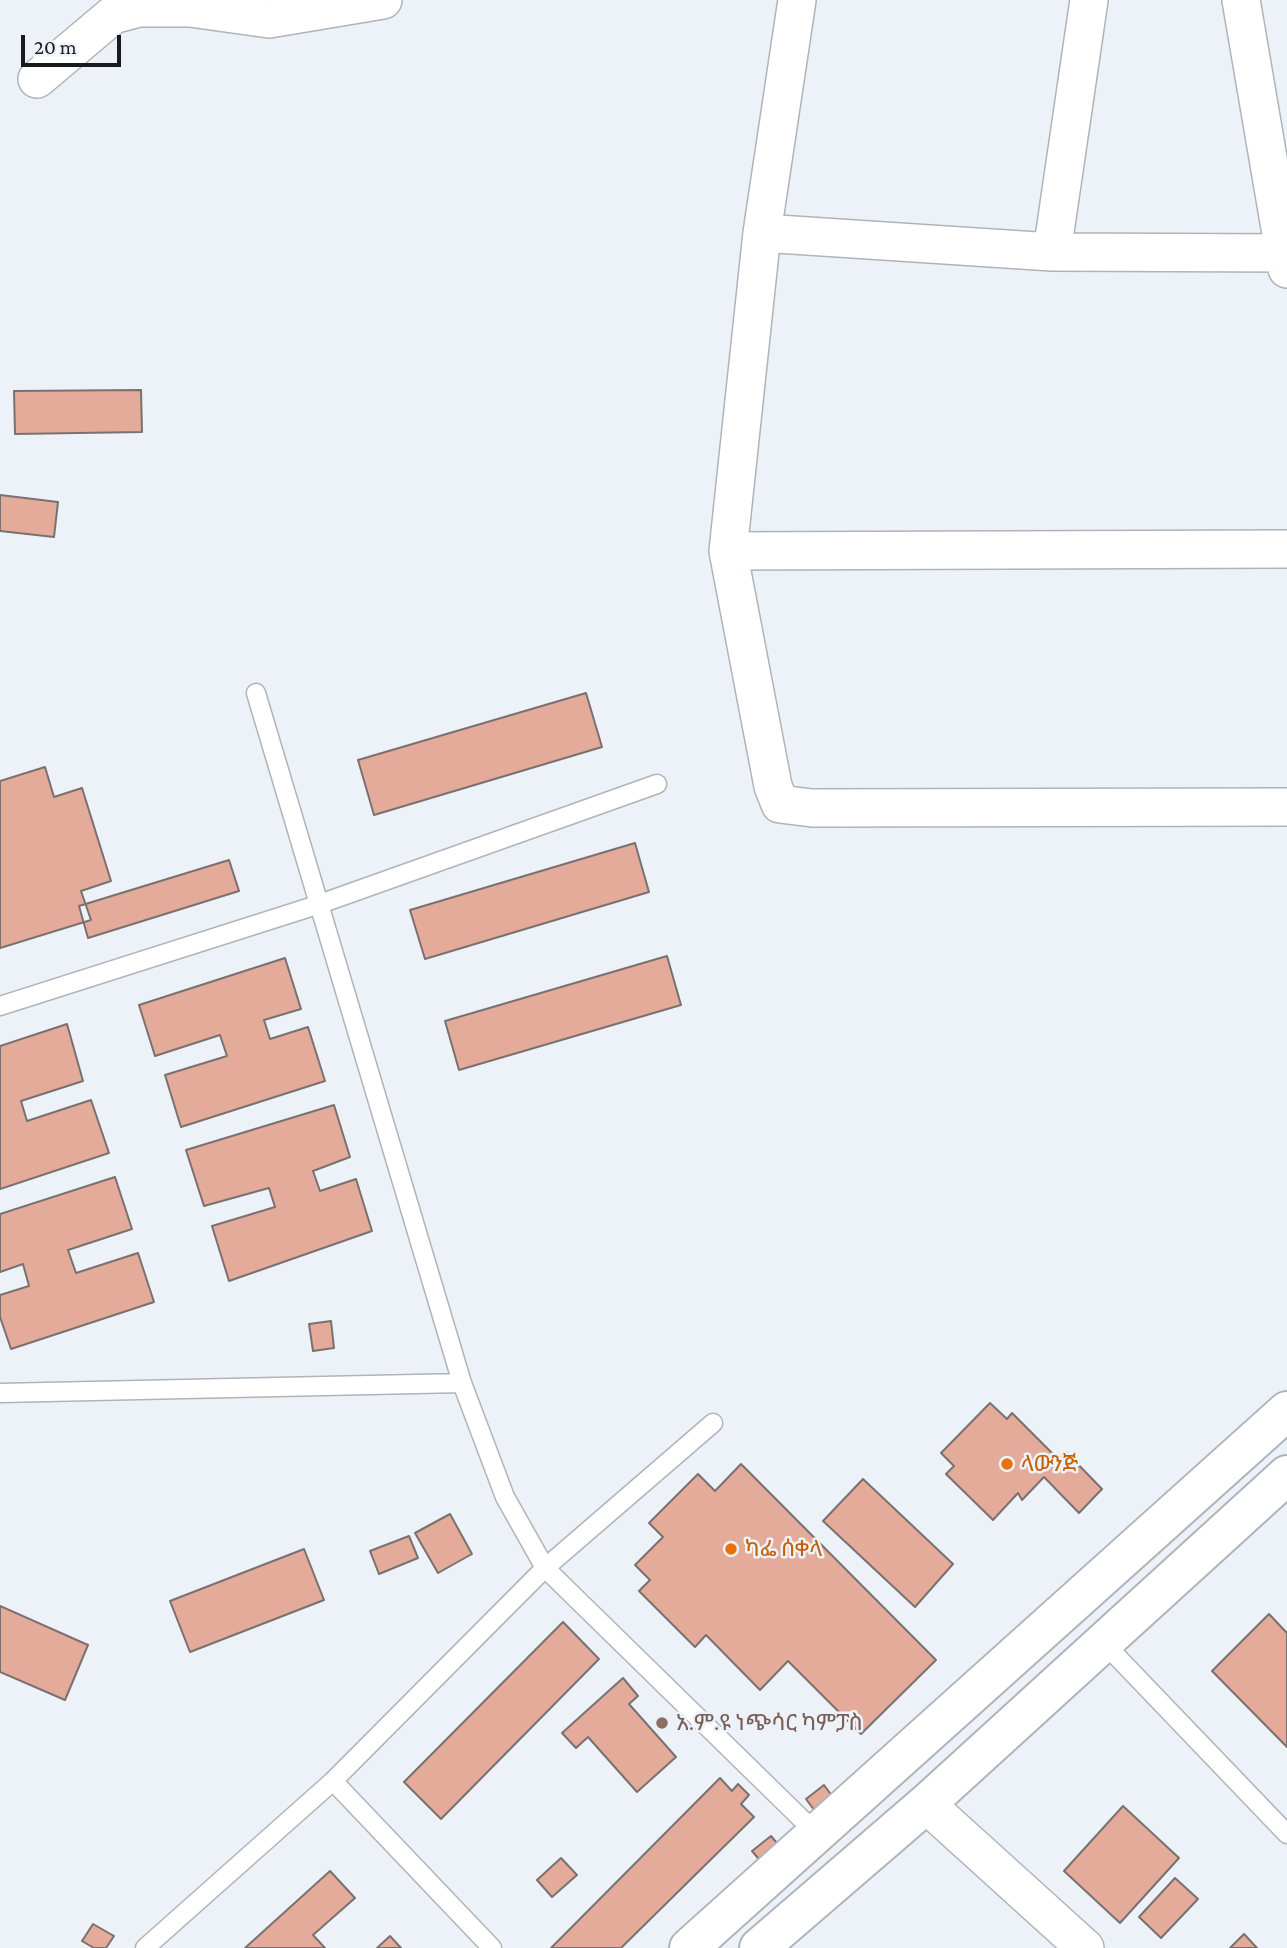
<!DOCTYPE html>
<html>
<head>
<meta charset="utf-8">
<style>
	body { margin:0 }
	#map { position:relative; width:1287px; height:1948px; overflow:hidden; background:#edf2f9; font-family:"Crimson Pro",serif }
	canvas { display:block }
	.scale { position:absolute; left:21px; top:35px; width:100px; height:32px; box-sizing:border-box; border:4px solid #181a1c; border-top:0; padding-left:9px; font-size:21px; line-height:24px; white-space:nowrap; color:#181a1c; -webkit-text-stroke:5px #edf2f9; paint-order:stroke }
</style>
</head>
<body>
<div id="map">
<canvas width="1287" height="1948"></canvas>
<div class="scale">20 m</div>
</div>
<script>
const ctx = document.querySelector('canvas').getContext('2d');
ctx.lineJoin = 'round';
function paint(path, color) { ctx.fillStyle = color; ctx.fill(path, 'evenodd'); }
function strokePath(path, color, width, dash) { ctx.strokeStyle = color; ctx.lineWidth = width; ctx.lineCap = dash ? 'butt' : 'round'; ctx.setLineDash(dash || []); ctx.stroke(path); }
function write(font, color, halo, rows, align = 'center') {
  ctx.font = font + ' "Crimson Pro","Noto Sans Ethiopic",serif'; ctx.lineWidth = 5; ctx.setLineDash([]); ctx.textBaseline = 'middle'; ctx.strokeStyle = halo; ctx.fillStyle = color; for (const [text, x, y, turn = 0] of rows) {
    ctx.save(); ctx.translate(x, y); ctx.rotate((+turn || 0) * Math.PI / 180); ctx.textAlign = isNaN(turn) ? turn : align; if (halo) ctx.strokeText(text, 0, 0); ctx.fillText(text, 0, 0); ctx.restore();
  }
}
const building = new Path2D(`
	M141,390l1,42 -127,2 -1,-43z
	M0,495l58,7 -4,35 -54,-6z
	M586,693l16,54 -228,68 -16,-55z
	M45,767l9,30 28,-9 29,93 -30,10 10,29 -91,28v-167z
	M635,843l14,49 -224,67 -15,-49z
	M229,860l10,31 -151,47 -9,-32z
	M667,956l14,49 -222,65 -14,-49z
	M285,958l16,51 -37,11 6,19 38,-12 17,54 -144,46 -16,-52 62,-19 -7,-21 -65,21 -16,-51z
	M67,1024l16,57 -62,20 6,20 64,-21 18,53 -109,36v-143z
	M334,1105l16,52 -37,14 7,20 36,-12 16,52 -143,50 -17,-55 63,-19 -6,-19 -65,18 -18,-56z
	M115,1177l17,52 -64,21 8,23 62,-20 16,49 -143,47 -11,-32v-22l29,-9 -6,-22 -23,8v-58z
	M331,1321l3,27 -21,3 -4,-27z
	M990,1403l17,16 5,-6 47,47 7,-8 36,37 -23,24 -35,-36 -22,23 -4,-7 -25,27 -47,-46 8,-8 -13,-13z
	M741,1464l195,196 -75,74 -73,-73 -28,29 -54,-55 -11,12 -56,-56 11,-11 -15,-15 28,-28 -14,-14 49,-49 17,17z
	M863,1479l90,85 -38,43 -92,-86z
	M450,1514l22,40 -34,19 -23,-40z
	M409,1536l9,22 -39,16 -9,-23z
	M304,1549l20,51 -134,52 -20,-51z
	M0,1606l88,39 -23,55 -65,-28z
	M1269,1614l18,19v114l-75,-76z
	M563,1622l36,37 -158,160 -37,-37z
	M623,1678l15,18 -9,8 47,53 -39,35 -49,-55 -12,11 -14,-15z
	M720,1778l12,13 6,-7 11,11 -8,9 13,13 -133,131h-70z
	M824,1785l14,19 -18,14 -14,-19z
	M1123,1806l56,52 -59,65 -56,-52z
	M771,1836l16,19 -19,15 -16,-19z
	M561,1858l16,17 -25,22 -15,-17z
	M330,1871l25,27 -42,37 12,13h-80z
	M1175,1878l23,21 -37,39 -22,-21z
	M93,1924l21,12 -8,12h-12l-12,-7z
	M1244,1934l13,14h-27z
	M390,1936l11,12h-24z`);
const lane = new Path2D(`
	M256,693l206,690 43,114 40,71 272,266
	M0,1006l317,-101 340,-121
	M0,1393l462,-10
	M1102,1641l185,193
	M333,1781l159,167
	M145,1948l188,-167 212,-213 168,-145`);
const street = new Path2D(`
	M797,0l-35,233 -34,318 45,235 7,18 32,4 475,-1
	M1241,0l46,269
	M37,79l76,-64 26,-7h51l79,11 114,-19
	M762,233l290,19 235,1
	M1052,252l37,-252
	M728,551l559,-2
	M926,1804l159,144`);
const secondary = new Path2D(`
	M689,1948l598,-537
	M759,1948l167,-144 361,-329`);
const markers = [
	[1007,1464,7,"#e8710a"],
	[731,1549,7,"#e8710a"],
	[662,1723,7,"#8d6e63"]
];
const foodNames = [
	["ላውንጅ",1021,1464],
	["ካፌ ሰቀላ",745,1549]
];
const educationNames = [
	["አ.ም.ዩ ነጭሳር ካምፓስ",676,1723]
];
paint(building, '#e4ab9a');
strokePath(building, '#79716f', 2);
strokePath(lane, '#afb4ba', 21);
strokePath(street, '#afb4ba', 40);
strokePath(secondary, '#afb4ba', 42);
strokePath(lane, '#fff', 18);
strokePath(street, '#fff', 37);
strokePath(secondary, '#fff', 38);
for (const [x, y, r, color] of markers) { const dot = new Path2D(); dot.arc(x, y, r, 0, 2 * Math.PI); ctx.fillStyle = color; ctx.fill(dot); strokePath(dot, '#edf2f9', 2.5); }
write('23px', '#c56008', '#edf2f9', foodNames, 'left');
write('23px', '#785e54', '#edf2f9', educationNames, 'left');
</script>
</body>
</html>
